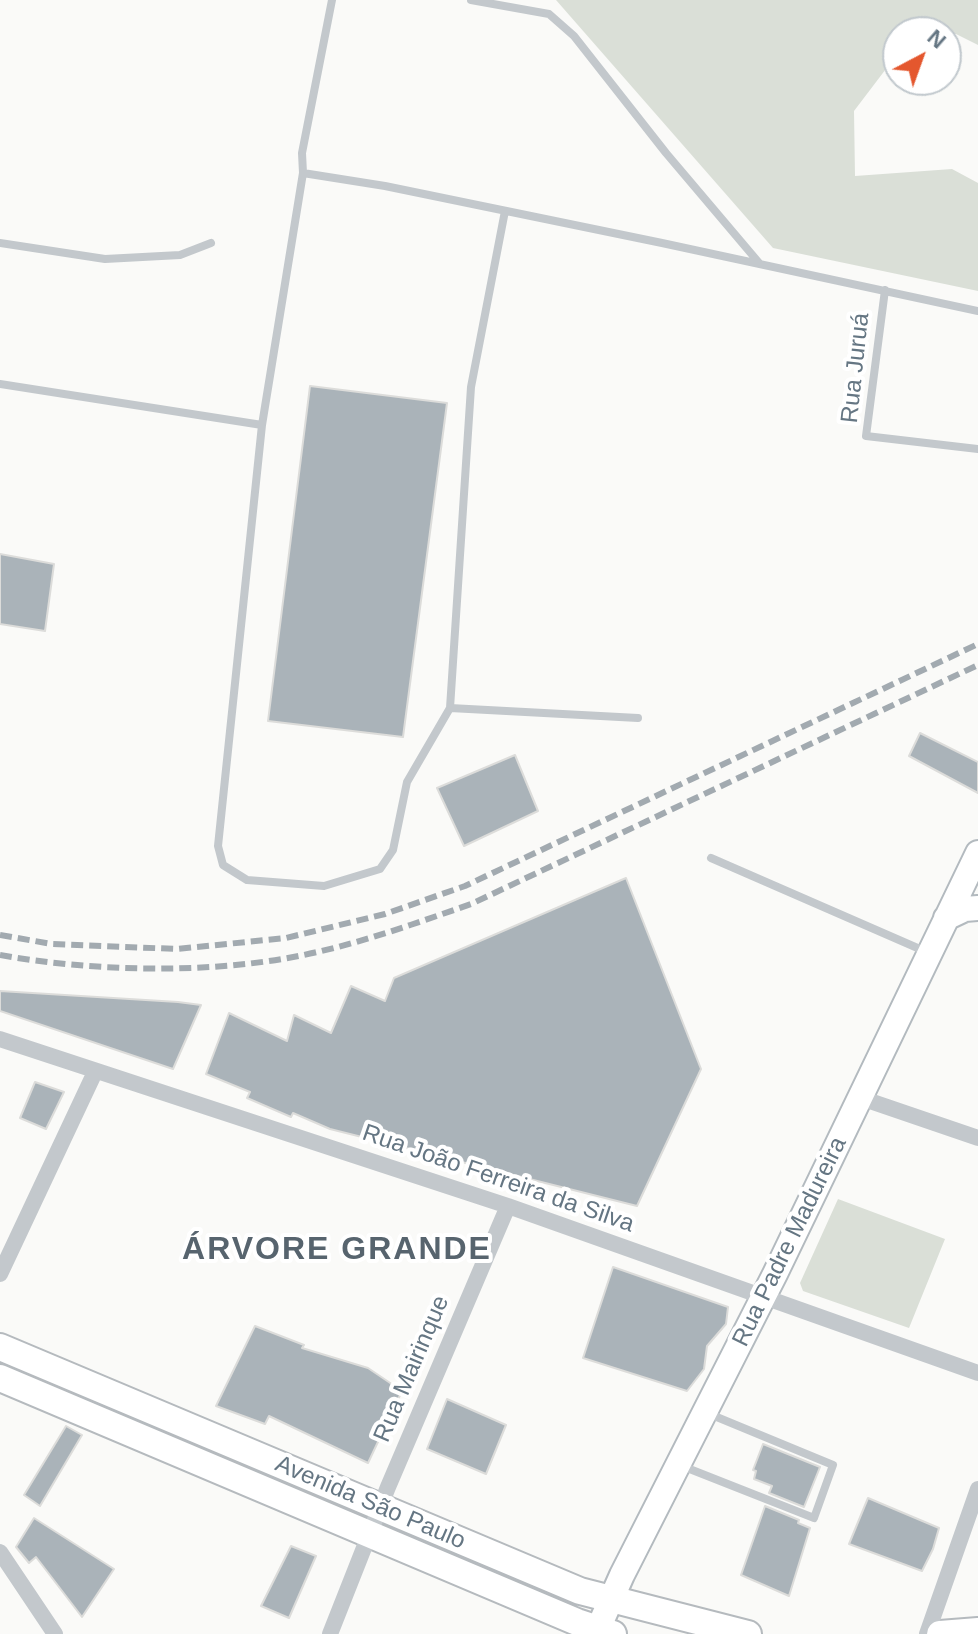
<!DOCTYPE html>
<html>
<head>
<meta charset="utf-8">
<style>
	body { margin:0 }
	#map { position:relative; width:978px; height:1634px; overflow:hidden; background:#fafaf8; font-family:Arial,sans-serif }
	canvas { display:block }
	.north { position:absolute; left:882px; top:16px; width:80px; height:80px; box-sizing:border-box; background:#fff; border:2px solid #c1c8cd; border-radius:50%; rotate:41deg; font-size:22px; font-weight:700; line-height:32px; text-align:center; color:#657683 }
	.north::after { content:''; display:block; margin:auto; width:28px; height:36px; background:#e4572e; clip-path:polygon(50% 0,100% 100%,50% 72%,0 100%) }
</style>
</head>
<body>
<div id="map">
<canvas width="978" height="1634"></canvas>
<div class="north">N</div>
</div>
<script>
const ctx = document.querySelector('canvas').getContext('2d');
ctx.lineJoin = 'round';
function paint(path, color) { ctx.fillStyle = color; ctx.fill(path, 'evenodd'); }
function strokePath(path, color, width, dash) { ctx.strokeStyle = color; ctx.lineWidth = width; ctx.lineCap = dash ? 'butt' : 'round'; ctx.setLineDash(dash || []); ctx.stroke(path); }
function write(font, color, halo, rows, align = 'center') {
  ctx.font = font + ' Arial,sans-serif'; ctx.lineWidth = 8; ctx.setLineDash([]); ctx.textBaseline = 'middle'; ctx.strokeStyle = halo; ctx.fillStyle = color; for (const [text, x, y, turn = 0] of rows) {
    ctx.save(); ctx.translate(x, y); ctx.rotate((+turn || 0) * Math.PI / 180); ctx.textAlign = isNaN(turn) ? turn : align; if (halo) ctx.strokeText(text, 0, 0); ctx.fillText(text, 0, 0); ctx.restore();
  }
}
const green = new Path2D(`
	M556,0h422v45l-22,-11 -10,4v-6h-48v26l-6,3 -38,50 1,65 97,-7 26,14v108l-205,-43z
	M838,1199l107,40 -36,89 -106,-37 -3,-8z`);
const building = new Path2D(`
	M310,386l137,17 -44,334 -135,-16z
	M0,554l54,10 -9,67 -45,-7z
	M920,733l58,29v31l-69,-37z
	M515,755l23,56 -74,35 -27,-58z
	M626,878l75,191 -64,137 -307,-77 -37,-16 -2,4 -44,-19 3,-6 -44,-18 23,-61 58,28 7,-26 37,18 20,-47 34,15 9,-23z
	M0,991l178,11 23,3 -28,64 -173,-58z
	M35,1082l29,10 -18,37 -26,-11z
	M613,1267l115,40 -2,17 -19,22 -3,23 -17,22 -104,-33z
	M255,1326l49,19 -2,3 66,20 34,23 -34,72 -99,-47 -4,8 -49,-18z
	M447,1399l59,26 -20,49 -59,-25z
	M66,1426l16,9 -42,71 -16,-11z
	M763,1444l57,23 -16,40 -35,-14 3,-7 -18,-7 2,-8 -3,-1z
	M868,1498l71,30 -6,21 -11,22 -73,-27z
	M765,1506l34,14 -1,3 12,5 -21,68 -48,-21z
	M34,1518l80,51 -32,48 -46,-60 -7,6 -13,-16z
	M291,1546l25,10 -27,62 -28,-12z`);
const lane = new Path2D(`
	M332,0l-30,153 1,20 82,13 277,57 316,68
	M471,0l78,14 25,22 92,117 94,111
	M303,173l-41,252 -44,421 5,19 24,15 77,6 56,-17 13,-19 14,-68 43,-74
	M505,211l-34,176 -21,321 188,10
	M0,243l105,16 75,-4 31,-12
	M885,290l-19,146 112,13
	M0,384l262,41
	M711,858l218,95
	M682,1466l132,52 19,-53 -126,-52`);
const street = new Path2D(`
	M0,1039l508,167 470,167
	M861,1098l117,40
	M0,1274l95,-202
	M0,1552l55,82
	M330,1634l58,-147 120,-281
	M927,1634l51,-145`);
const secondary = new Path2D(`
	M946,918l19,-9 13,-1
	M598,1629l24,-54 153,-301 203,-421`);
const primary = new Path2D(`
	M0,1347l580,244 168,43
	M0,1378l577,244 36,12
	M940,1634l38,-3`);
const rail = new Path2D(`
	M0,935l52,9 125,5 109,-11 99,-24 80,-28 513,-242
	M0,955c91,16 197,19 288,3 62,-11 123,-33 183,-54l507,-239`);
const streetNames = [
	["Rua Juruá",856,368,-84],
	["Rua João Ferreira da Silva",498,1179,19],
	["Rua Padre Madureira",790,1242,-64],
	["Rua Mairinque",412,1369,-67],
	["Avenida São Paulo",370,1503,23]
];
const districtNames = [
	["ÁRVORE GRANDE",337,1250]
];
paint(green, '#dadfd7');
paint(building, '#aab3b9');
strokePath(building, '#dcdcda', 2);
strokePath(secondary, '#b3babf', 28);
strokePath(primary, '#b5babe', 30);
strokePath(lane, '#c3c8cc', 8);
strokePath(street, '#c3c8cc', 16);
strokePath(secondary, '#fff', 24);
strokePath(primary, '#fff', 26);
strokePath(rail, '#a2aab0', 6, [12, 6]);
write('24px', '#657683', '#fff', streetNames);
ctx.letterSpacing = '2px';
write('bold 32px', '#57646e', '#fff', districtNames);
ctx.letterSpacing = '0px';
</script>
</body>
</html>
